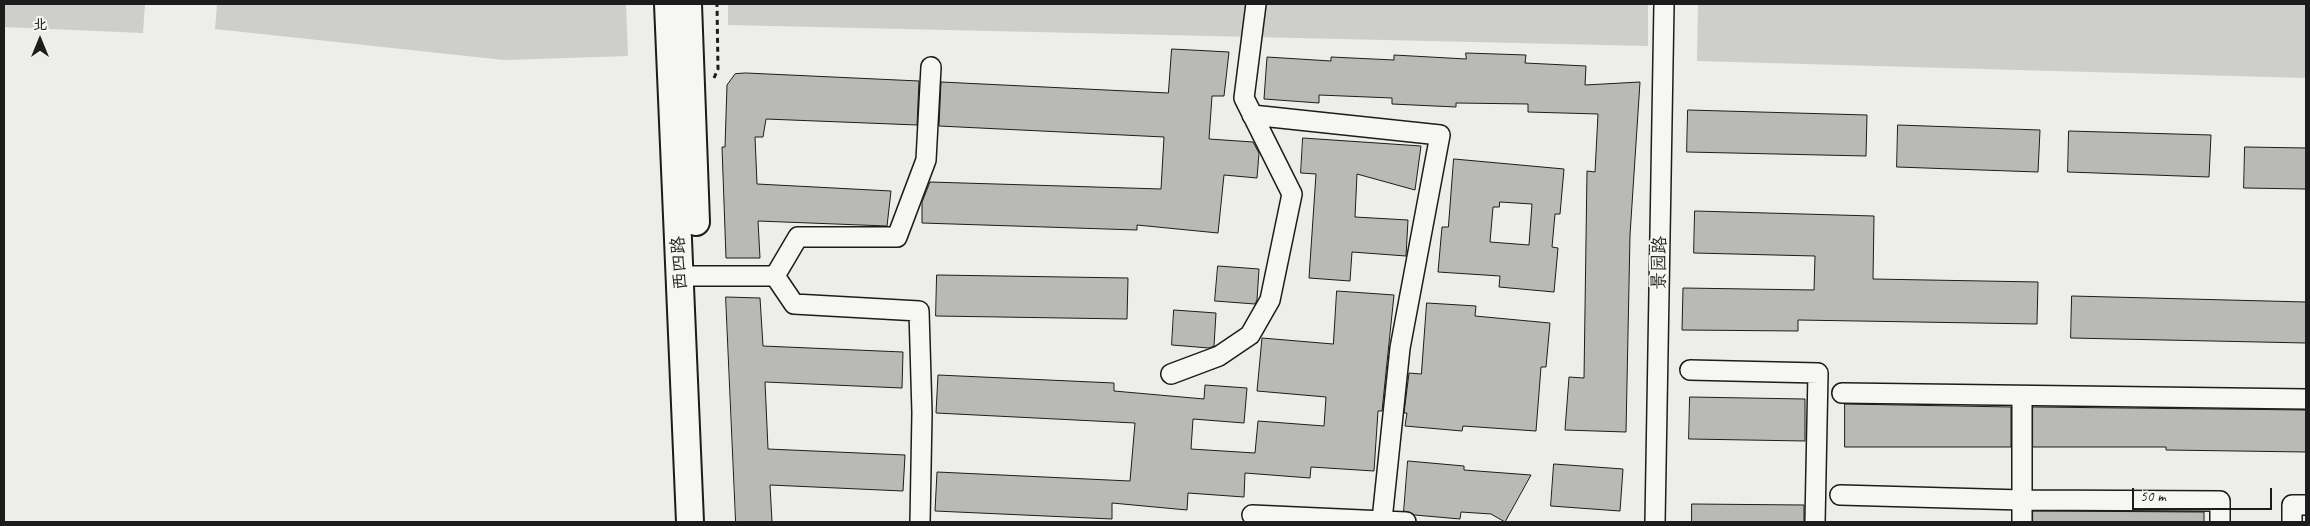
<!DOCTYPE html>
<html>
<head>
<meta charset="utf-8">
<style>
	body { margin:0 }
	#map { position:relative; width:2310px; height:526px; overflow:hidden; background:#edede9; font-family:Caveat,"LXGW WenKai TC",sans-serif }
	canvas { display:block }
	.frame { position:absolute; inset:0; border:5px solid #1c1c1c; pointer-events:none }
	.north { position:absolute; left:15px; top:15px; width:50px; height:50px; -webkit-text-stroke:4px #f6f6f2; paint-order:stroke; rotate:0deg; font-size:14px; font-weight:700; line-height:20px; text-align:center; color:#1c1c1c }
	.north::after { content:''; display:block; margin:auto; width:18px; height:22px; background:#1c1c1c; clip-path:polygon(50% 0,100% 100%,50% 72%,0 100%) }
	.scale { position:absolute; left:2132px; top:488px; width:140px; height:22px; box-sizing:border-box; border:2px solid #1c1c1c; border-top:0; padding-left:6px; font-size:15px; line-height:18px; white-space:nowrap; color:#1c1c1c; -webkit-text-stroke:4px #f6f6f2; paint-order:stroke }
</style>
</head>
<body>
<div id="map">
<canvas width="2310" height="526"></canvas>
<div class="frame"></div>
<div class="north">北</div>
<div class="scale">50 m</div>
</div>
<script>
const ctx = document.querySelector('canvas').getContext('2d');
ctx.lineJoin = 'round';
function paint(path, color) { ctx.fillStyle = color; ctx.fill(path, 'evenodd'); }
function strokePath(path, color, width, dash) { ctx.strokeStyle = color; ctx.lineWidth = width; ctx.lineCap = dash ? 'butt' : 'round'; ctx.setLineDash(dash || []); ctx.stroke(path); }
function write(font, color, halo, rows, align = 'center') {
  ctx.font = font + ' Caveat,"LXGW WenKai TC",sans-serif'; ctx.lineWidth = 4; ctx.setLineDash([]); ctx.textBaseline = 'middle'; ctx.strokeStyle = halo; ctx.fillStyle = color; for (const [text, x, y, turn = 0] of rows) {
    ctx.save(); ctx.translate(x, y); ctx.rotate((+turn || 0) * Math.PI / 180); ctx.textAlign = isNaN(turn) ? turn : align; if (halo) ctx.strokeText(text, 0, 0); ctx.fillText(text, 0, 0); ctx.restore();
  }
}
const green = new Path2D(`
	M4,4h141l-2,29 -139,-6z
	M217,4h409l2,52 -124,4 -289,-31z
	M728,4h920v42l-920,-21z
	M1698,4h608v74l-609,-17z`);
const building = new Path2D(`
	M1172,49l57,3 -5,44h-12l-3,43 44,3 6,11 -2,25 -33,-3 -6,58 -81,-8v5l-215,-7v-21l8,-20 231,7 3,-52 -225,-11 2,-44 227,11z
	M1466,53l60,2 -1,8 61,3 -1,19 55,-3 -10,153 -4,197 -61,-2 4,-53 15,1 3,-207 8,1 3,-58 -70,-2v-8l-72,-1v4l-64,-3v-6l-73,-3v8l-55,-4 3,-42 64,4v-4l63,3v-5l72,4z
	M746,73l173,8 -2,44 -151,-6 -3,18h-8l2,47 134,7 -4,35 -129,-5 2,37h-34l-4,-111h3l2,-62 8,-11z
	M1688,110l179,5 -1,41 -179,-4z
	M1898,125l142,5 -2,42 -141,-5z
	M2069,131l142,4 -2,42 -141,-5z
	M1303,138l118,8 -6,44 -58,-16 -2,43 53,3 -2,36 -54,-4 -2,29 -41,-3 7,-104 -15,-1z
	M2245,147l61,1v41l-62,-1z
	M1454,159l110,10 -4,45h-5l-3,33 6,1 -4,44 -55,-5 1,-11 -62,-4 4,-45h6zM1500,202l32,2 -3,41 -39,-3 3,-35h6z
	M1695,211l179,5 -1,63 165,3 -1,42 -239,-4v11l-116,-1 1,-42 131,2 1,-34 -121,-3z
	M1218,266l41,3 -2,31 -2,4 -40,-3z
	M937,275l191,3 -1,41 -191,-3z
	M1337,291l57,4 -12,116h-4l-4,60 -63,-4 -1,11 -65,-5 -1,24 -56,-4 -1,17 -75,-7v16l-177,-8 2,-39 193,9 5,-58 -199,-10 2,-38 176,8v8l90,8 1,-14 42,3 -3,35 -51,-4 -2,30 64,4 3,-32 66,5 2,-29 -69,-6 5,-53 71,6z
	M2072,296l234,6v41l-235,-5z
	M726,297l34,1 3,48 140,6 -1,36 -137,-6 3,67 137,6 -2,36 -133,-6 2,37h-36z
	M1427,303l49,3 -1,10 75,7 -4,44h-5l-5,64 -73,-5 -1,5 -57,-5 2,-13h-3l5,-40 12,1z
	M1174,310l42,3 -2,33 -5,2 -37,-3z
	M1690,397l115,2v42l-116,-2z
	M1845,404l166,3v40h-166z
	M2033,407l273,3v42l-140,-2v-3h-133z
	M1408,461l56,5v4l67,5 -26,47 -14,-8 -30,-2 -1,7 -45,-4 -11,-4z
	M1554,464l69,5 -3,42 -69,-5z
	M1692,504l112,1v17h-112z
	M2033,511l171,1v10h-171z`);
const path = new Path2D(`
	M714,78l4,-9 -1,-65`);
const street = new Path2D(`
	M1252,115l188,20 -40,213 -18,172
	M680,276h95l23,-39h99l29,-77 5,-93
	M775,276l19,28 125,7 3,102 -2,109
	M1690,370l128,3 -3,149
	M1171,374l48,-18 31,-21 20,-35 22,-106 -48,-96 12,-94
	M1842,393l464,6
	M2022,396v104l198,1v21
	M1840,495l182,5v22
	M1252,515l154,7
	M1655,522l9,-518
	M2292,522v-17h14`);
const secondary = new Path2D(`
	M668,4l22,518
	M688,4l8,218`);
const streetNames = [
	["西四路",680,263,-93],
	["景园路",1660,263,-89]
];
paint(green, '#cececb');
paint(building, '#b9b9b6');
strokePath(building, '#1c1c1c', 1);
strokePath(street, '#1c1c1c', 22);
strokePath(secondary, '#1c1c1c', 30);
strokePath(path, '#1c1c1c', 3, [5, 4]);
strokePath(street, '#f6f6f2', 19);
strokePath(secondary, '#f6f6f2', 26);
write('18px', '#1c1c1c', '#f6f6f2', streetNames);
</script>
</body>
</html>
